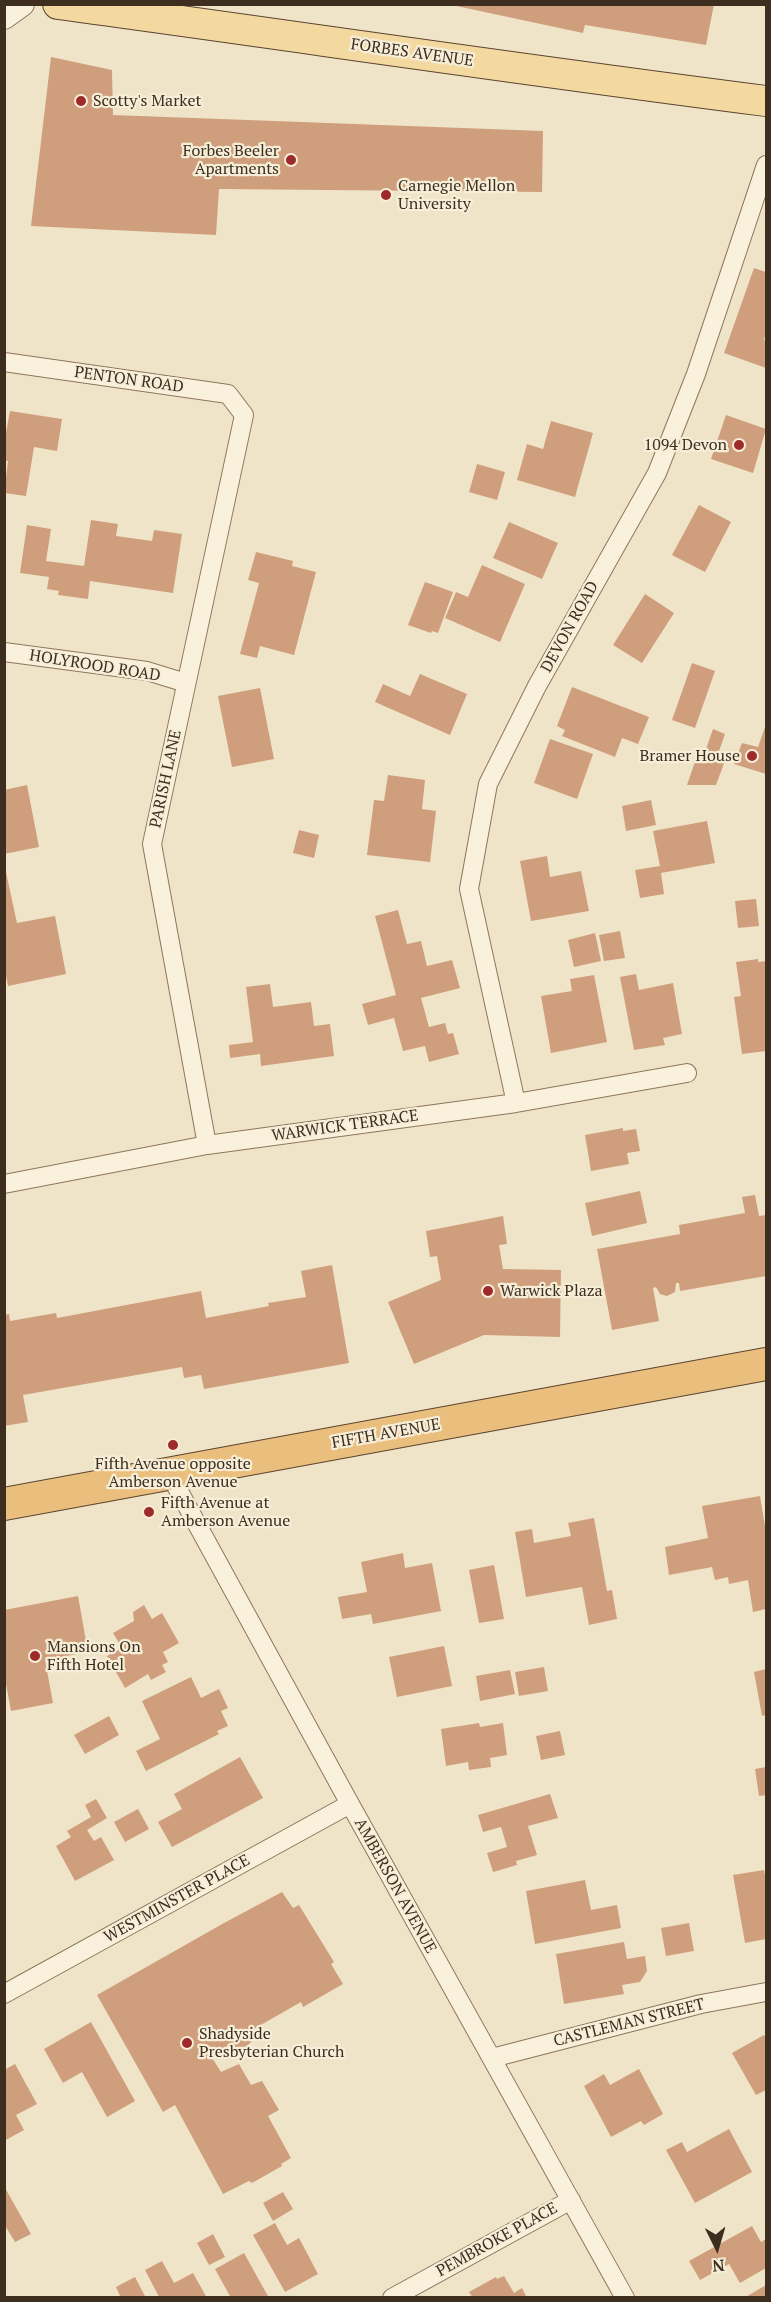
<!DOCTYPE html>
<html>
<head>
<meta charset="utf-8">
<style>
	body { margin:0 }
	#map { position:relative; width:771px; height:2302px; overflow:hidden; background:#f0e4c8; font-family:"PT Serif",serif }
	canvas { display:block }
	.frame { position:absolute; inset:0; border:6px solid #3d2e20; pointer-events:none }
	.north { position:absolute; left:687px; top:2218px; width:60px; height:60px; -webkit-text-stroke:4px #f7eed8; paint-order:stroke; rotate:175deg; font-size:16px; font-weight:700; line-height:24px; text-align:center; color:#3d2e20 }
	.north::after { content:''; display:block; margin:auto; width:21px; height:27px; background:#3d2e20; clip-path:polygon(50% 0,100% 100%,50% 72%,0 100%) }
</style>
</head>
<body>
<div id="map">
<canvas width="771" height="2302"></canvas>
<div class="frame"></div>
<div class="north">N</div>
</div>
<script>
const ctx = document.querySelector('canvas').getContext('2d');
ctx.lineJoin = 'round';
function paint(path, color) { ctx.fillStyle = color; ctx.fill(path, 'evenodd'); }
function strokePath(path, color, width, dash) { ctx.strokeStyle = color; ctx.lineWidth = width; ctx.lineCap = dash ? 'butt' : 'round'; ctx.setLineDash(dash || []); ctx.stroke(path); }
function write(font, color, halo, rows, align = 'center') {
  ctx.font = font + ' "PT Serif",serif'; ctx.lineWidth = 4.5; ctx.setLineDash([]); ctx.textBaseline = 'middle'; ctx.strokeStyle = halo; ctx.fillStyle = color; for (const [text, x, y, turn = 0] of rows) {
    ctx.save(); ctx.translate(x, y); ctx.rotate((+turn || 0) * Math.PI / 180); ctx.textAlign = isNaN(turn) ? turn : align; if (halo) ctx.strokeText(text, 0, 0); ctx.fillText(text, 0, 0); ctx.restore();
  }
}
const building = new Path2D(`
	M447,4h267l-8,41 -121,-20 -2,8z
	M51,57l61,13 1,45 430,16 -1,61 -323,-3 -3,46 -185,-9z
	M754,268l12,4v60l-2,8 2,2v26l-42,-15z
	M10,411l52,8 -5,32 -23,-4 -8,49 -22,-3 4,-32h-4v-18z
	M726,415l40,14 -13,44 -42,-14z
	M551,421l42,12 -18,64 -58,-17 10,-36 16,5z
	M477,464l28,8 -8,28 -28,-8z
	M699,505l32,17 -26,50 -33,-17z
	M91,520l27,4 -2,12 36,5 2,-11 28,4 -9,59 -83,-12 -2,18 -30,-4 1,-4 -12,-2 2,-12 -29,-4 7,-48 24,4 -5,32 38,5z
	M509,522l49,21 -16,36 -49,-21z
	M256,552l37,9 -1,5 24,6 -22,83 -34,-9 -3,12 -17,-4 19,-71 -11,-3z
	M482,565l43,19 -25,58 -55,-24 11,-26 12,5z
	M425,582l28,10 -15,41 -6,-2 -1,2 -23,-8z
	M645,594l29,19 -32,50 -29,-18z
	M692,663l23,8 -20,57 -23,-8z
	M420,674l47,20 -17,41 -75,-33 8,-18 27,12z
	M572,687l77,30 -11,27 -16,-6 -7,19 -53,-21 3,-6 -8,-4z
	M260,688l14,71 -42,8 -14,-71z
	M766,724v50l-32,-10 8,-21 16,4z
	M713,729l12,5 -7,20 8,4 -10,27h-29l12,-35 6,2z
	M550,739l43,15 -16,45 -43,-16z
	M388,775l37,5 -3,29 14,2 -6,51 -63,-7 7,-55 10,1z
	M27,785l12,62 -35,7v-64z
	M651,800l5,25 -30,6 -4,-25z
	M707,821l8,42 -54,10 3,21 -24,4 -5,-28 25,-4 -7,-35z
	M299,830l20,5 -5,23 -21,-5z
	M547,856l3,21 31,-6 8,40 -58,10 -11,-60z
	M4,863l13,60 38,-7 11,58 -58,12 -4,-20z
	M756,899l3,27 -21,2 -3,-27z
	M398,910l9,34 14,-3 6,25 25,-6 8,28 -39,10 8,29 16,-4 3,11 5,-1 6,21 -30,8 -4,-16 -22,5 -9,-33 -26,7 -6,-21 34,-9 -21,-79z
	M620,931l5,27 -21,3 -5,-26z
	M595,933l6,28 -27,6 -6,-27z
	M758,959v3l8,-1v90l-24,3 -8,-57 7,-1 -5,-34z
	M636,974l3,16 34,-7 9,51 -19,4 2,7 -31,5 -14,-73z
	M594,975l13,67 -56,11 -10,-57 31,-5 -2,-12z
	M270,984l3,23 38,-5 3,24 16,-2 4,32 -73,10 -1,-12 -30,4 -1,-13 24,-3 -7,-55z
	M623,1128v3l13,-2 4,22 -13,2 2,11 -38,7 -6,-36z
	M640,1191l7,32 -55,13 -7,-33z
	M755,1195l4,21 7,-1v61l-86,15 -1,-8h-3l-1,9 -8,4 -7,-2 -4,-7 -3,1 6,33 -47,9 -15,-81 83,-15 -1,-9 66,-12 -3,-16z
	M503,1216l4,28 -8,1 4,24 58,1 -1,67 -76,-2 -70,29 -26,-62 53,-22 -4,-24 -7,1 -4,-26z
	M332,1265l17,98 -145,26 -3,-14 -17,3 -2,-11 -159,28 5,27 -24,4v-111l5,-1 1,7 46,-8 1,5 144,-27 5,27 63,-12 -1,-3 38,-6 -5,-26z
	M760,1496l6,36v77l-13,3 -5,-32 -19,4 -1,-7 -13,3 -3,-13 -43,8 -4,-28 43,-9 -6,-32z
	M594,1518l13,73 5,-1 5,29 -28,6 -7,-38 -56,10 -11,-65 17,-3 2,14 37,-7 -3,-13z
	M403,1553l2,15 27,-5 9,48 -68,13 -2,-10 -29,5 -4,-22 29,-5 -6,-30z
	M494,1565l10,54 -25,4 -10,-53z
	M78,1596l10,56 -43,8 8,43 -42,8 -7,-38v-63z
	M144,1605l8,14 10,-6 17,30 -16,9 5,10 -6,3 4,7 -15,8 -3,-6 -23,14 -18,-32 15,-8 -9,-15 21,-12 -1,-9z
	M444,1646l8,40 -55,11 -8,-40z
	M544,1667l4,24 -29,5 -4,-24z
	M766,1669v46l-4,1 -8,-44z
	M510,1670l5,24 -35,7 -4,-25z
	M191,1677l10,21 18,-9 9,19 -7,3 7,15 -11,5 2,3 -73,37 -10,-20 24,-12 -18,-38z
	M109,1716l10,19 -34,19 -11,-19z
	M479,1723l1,4 23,-4 4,32 -17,3 1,9 -22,3 -1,-8 -22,4 -5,-37z
	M560,1731l5,24 -24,5 -5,-24z
	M240,1757l23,41 -91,49 -14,-25 24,-13 -8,-15z
	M766,1767v28l-7,1 -4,-27z
	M550,1794l8,24 -30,8 9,29 -21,6 1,4 -24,7 -6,-19 20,-6 -6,-20 -18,5 -5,-17z
	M96,1799l11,19 -20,12 7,11 7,-4 13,23 -39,21 -19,-35 15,-9 -4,-6 24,-14 -6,-12z
	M138,1809l11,20 -24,13 -11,-20z
	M764,1870l2,12v57l-21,4 -12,-68z
	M585,1880l6,30 26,-5 4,23 -86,16 -9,-53z
	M282,1892l11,16 6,-3 35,57 -3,2 12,20 -40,23 -2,-5 -49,28v11l-6,6 -5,2 -12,-4 -18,11 10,16 18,-8 12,21 11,-4 17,29 -11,6 23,42 -10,6 1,2 -30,17 -3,-2 -26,13 -48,-89 -12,7 -66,-117 127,-72z
	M689,1923l5,28 -28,5 -5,-28z
	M624,1942l3,17 18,-3 2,15 -7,11 -18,3 2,9 -60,10 -8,-50z
	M91,2022l44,79 -28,16 -25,-45 -19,11 -19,-34z
	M764,2035l2,4v51l-10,5 -24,-42z
	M15,2064l22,40 -21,11 8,15 -20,11v-71z
	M639,2069l24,45 -19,11 -3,-4 -30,16 -27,-51 20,-12 6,11z
	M729,2129l23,43 -57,31 -29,-53 16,-8 5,10z
	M4,2186l27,48 -16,8 -11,-18z
	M283,2192l10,17 -20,12 -10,-18z
	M275,2223l12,22 12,-7 19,36 -33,18 -32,-57z
	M752,2226l9,16 5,-3v29l-26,15 -11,-19 -29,16 -11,-19z
	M213,2234l12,23 -16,8 -12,-22z
	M244,2253l25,45h-38l-16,-29z
	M162,2261l12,22 19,-10 14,25 -48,-1 -14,-27z
	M504,2276l10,17 8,-5 5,10h-54l-4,-6 27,-15 1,2z
	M135,2277l11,21h-25l-5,-11z
	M766,2285v13h-22z`);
const minor = new Path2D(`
	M4,362l224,32 16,21 -92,429 55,301
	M4,652l143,19 39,12
	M516,1103l-47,-214 19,-105 49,-98 120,-213 39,-99 70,-209
	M4,1184l203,-39 309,-42 171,-30
	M169,1473l181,331 275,494
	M4,1994l346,-190
	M492,2058l209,-54 65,-12
	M392,2298l179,-98`);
const tertiary = new Path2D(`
	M4,17l18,-13`);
const primary = new Path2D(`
	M58,4c236,32 472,67 708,97`);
const trunk = new Path2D(`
	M4,1504l762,-140`);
const markers = [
	[81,101,6,"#9e2a2b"],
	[291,160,6,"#9e2a2b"],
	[386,195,6,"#9e2a2b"],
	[739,445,6,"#9e2a2b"],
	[752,756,6,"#9e2a2b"],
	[488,1291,6,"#9e2a2b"],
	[173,1445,6,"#9e2a2b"],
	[149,1512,6,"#9e2a2b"],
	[35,1656,6,"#9e2a2b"],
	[187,2043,6,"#9e2a2b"]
];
const streetNames = [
	["FORBES AVENUE",412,53,8],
	["PENTON ROAD",129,380,8],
	["DEVON ROAD",570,627,-61],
	["HOLYROOD ROAD",95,666,9],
	["PARISH LANE",166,779,-78],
	["WARWICK TERRACE",345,1126,-8],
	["FIFTH AVENUE",386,1434,-10],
	["AMBERSON AVENUE",395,1886,61],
	["WESTMINSTER PLACE",177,1899,-29],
	["CASTLEMAN STREET",629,2023,-14],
	["PEMBROKE PLACE",497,2240,-29]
];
const poiNames = [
	["Scotty's Market",93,101],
	["Forbes Beeler",279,151,"right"],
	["Apartments",279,169,"right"],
	["Carnegie Mellon",398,186],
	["University",398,204],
	["1094 Devon",727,445,"right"],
	["Bramer House",740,756,"right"],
	["Warwick Plaza",500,1291],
	["Fifth Avenue opposite",173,1464,"center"],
	["Amberson Avenue",173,1482,"center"],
	["Fifth Avenue at",161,1503],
	["Amberson Avenue",161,1521],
	["Mansions On",47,1647],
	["Fifth Hotel",47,1665],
	["Shadyside",199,2034],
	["Presbyterian Church",199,2052]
];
paint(building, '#cf9f7d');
strokePath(minor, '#8d765c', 20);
strokePath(tertiary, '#8d765c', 26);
strokePath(primary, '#5b4430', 32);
strokePath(trunk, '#5b4430', 34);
strokePath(minor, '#faf1dc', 18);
strokePath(tertiary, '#faf1dc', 24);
strokePath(primary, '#f3d9a0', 30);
strokePath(trunk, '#eabe7c', 32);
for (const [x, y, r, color] of markers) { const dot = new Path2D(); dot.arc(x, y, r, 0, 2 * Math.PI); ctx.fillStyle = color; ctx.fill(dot); strokePath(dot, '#f7eed8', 2); }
write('16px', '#3d2e20', '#f7eed8', streetNames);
write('16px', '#3d2e20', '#f7eed8', poiNames, 'left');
</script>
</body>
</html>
